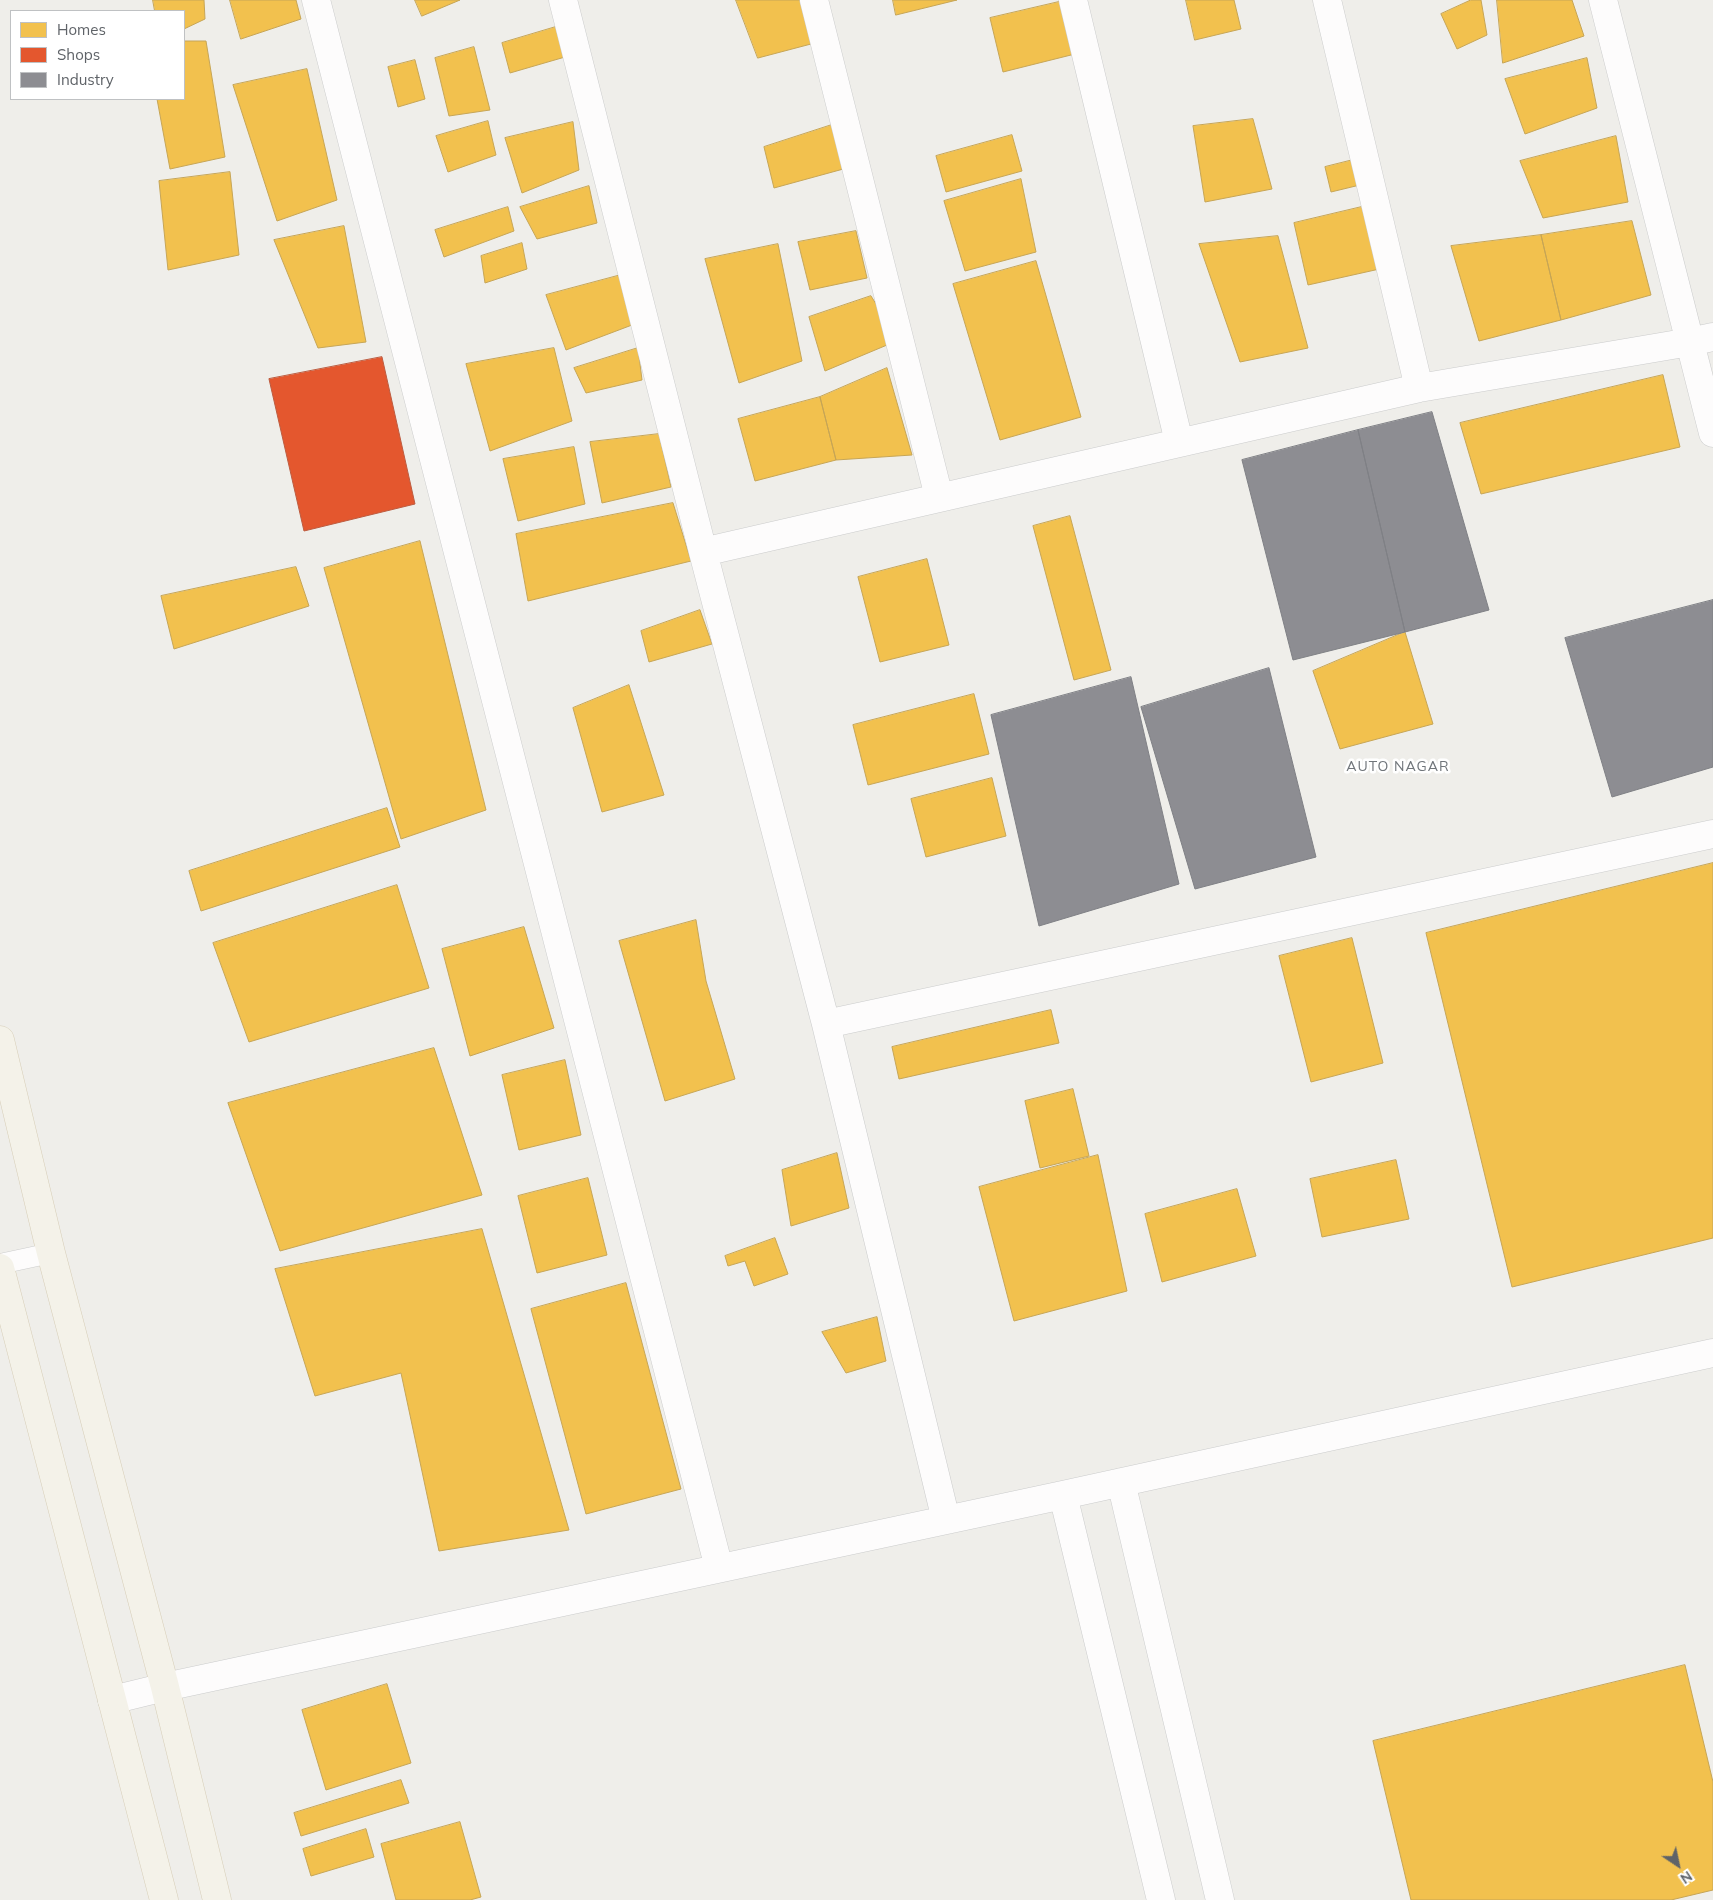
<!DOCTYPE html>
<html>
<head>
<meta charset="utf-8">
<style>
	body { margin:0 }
	#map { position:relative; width:1713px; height:1900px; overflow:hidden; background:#efeeea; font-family:Mulish,sans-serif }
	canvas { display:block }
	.legend { position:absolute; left:10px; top:10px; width:175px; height:90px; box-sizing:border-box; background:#fff; border:1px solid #bfc1c3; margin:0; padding:6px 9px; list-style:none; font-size:15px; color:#5f6368 }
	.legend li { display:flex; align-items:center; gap:10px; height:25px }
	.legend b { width:25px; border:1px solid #bfc1c3 }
	.north { position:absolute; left:1653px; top:1840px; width:50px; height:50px; -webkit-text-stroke:4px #fff; paint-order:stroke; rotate:146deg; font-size:14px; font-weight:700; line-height:20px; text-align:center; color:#5f6368 }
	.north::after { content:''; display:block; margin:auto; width:18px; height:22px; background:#5f6368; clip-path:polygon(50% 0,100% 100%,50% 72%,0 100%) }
</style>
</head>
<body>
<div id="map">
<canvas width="1713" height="1900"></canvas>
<ul class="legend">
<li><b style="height:14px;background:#f2c14e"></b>Homes</li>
<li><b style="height:14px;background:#e4572e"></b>Shops</li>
<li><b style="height:14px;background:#8d8d92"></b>Industry</li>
</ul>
<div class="north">N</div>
</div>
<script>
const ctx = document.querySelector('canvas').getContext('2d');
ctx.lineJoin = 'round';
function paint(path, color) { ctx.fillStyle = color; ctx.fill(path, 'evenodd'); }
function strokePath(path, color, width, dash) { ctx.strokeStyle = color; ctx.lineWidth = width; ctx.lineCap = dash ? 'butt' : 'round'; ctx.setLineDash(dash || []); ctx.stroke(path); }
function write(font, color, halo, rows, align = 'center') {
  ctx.font = font + ' Mulish,sans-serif'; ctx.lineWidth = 5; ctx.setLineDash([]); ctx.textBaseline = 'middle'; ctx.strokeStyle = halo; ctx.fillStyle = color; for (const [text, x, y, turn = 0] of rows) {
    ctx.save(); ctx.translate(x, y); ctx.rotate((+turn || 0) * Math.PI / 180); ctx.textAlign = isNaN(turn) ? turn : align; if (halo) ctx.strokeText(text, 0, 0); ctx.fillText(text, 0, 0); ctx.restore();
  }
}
const homes = new Path2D(`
	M153,0h51l1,19 -21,10v-18h-29z
	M230,0h66l5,19 -60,20z
	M415,0h45l-38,16z
	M736,0h66l9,44 -53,14z
	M893,0h64l-61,15z
	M1186,0h48l7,29 -46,11z
	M1471,0h10l6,35 -30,14 -16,-35z
	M1497,0h75l12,36 -81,27z
	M1063,1l12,53 -72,18 -13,-54z
	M559,26l6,31 -55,16 -8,-30z
	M184,41h22l19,116 -55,12 -13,-70h27z
	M474,47l16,63 -41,6 -14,-58z
	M1587,58l10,50 -72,26 -20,-55z
	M415,60l10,39 -27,8 -10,-40z
	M307,69l30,131 -60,21 -44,-136z
	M1253,119l19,70 -67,13 -12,-76z
	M488,121l8,34 -48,17 -12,-36z
	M844,121l3,47 -73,20 -10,-41z
	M573,122l6,48 -57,23 -17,-55z
	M1012,135l10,36 -76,21 -10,-36z
	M1616,136l12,66 -85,16 -23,-57z
	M1357,159l7,25 -33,8 -6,-25z
	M230,172l9,83 -71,15 -9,-89z
	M1021,179l15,73 -71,19 -21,-70z
	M589,186l8,37 -60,16 -17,-32z
	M1370,205l14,63 -76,17 -14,-62z
	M508,207l6,24 -70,26 -9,-27z
	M1632,221l19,74 -90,25 -20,-85z
	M344,226l22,116 -48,6 -44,-108z
	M856,231l11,47 -57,12 -12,-48z
	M1541,235l20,85 -82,21 -28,-95z
	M1278,236l30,112 -68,14 -41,-118z
	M522,243l5,26 -42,14 -4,-27z
	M778,244l24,117 -63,22 -34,-124z
	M1036,261l45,156 -81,23 -47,-156z
	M621,275l11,50 -66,25 -20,-55z
	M871,296l28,44 -74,31 -16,-54z
	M554,348l18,73 -82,30 -24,-87z
	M638,348l4,32 -56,13 -12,-25z
	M887,368l25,87 -76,5 -16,-63z
	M1663,375l17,72 -199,47 -21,-71z
	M820,397l16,63 -81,21 -17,-62z
	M659,434l12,53 -69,16 -12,-61z
	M574,447l11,57 -67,17 -15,-62z
	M673,503l18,58 -163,40 -12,-67z
	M1070,516l41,154 -37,10 -41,-154z
	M420,541l66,269 -85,29 -77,-271z
	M927,559l22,86 -69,17 -22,-85z
	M296,567l13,39 -135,43 -13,-53z
	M700,610l12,34 -63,18 -8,-31z
	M1405,632l28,92 -93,25 -27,-78z
	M629,685l35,110 -62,17 -29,-104z
	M974,694l15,60 -121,31 -15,-60z
	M992,778l14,58 -80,21 -15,-58z
	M387,808l13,39 -199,64 -12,-40z
	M1713,863v375l-201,49 -86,-354z
	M397,885l32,103 -180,54 -36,-99z
	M696,920l10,61 29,98 -70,22 -46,-160z
	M524,927l30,101 -84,28 -28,-107z
	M1352,938l31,125 -72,19 -32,-126z
	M1051,1010l8,33 -160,36 -7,-32z
	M434,1048l48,147 -202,56 -52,-148z
	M565,1060l16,75 -62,15 -17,-75z
	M1073,1089l16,67 -49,12 -15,-67z
	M837,1153l12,55 -58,18 -9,-56z
	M1098,1155l29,136 -113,30 -35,-134z
	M1396,1160l13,59 -87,18 -12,-58z
	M588,1178l19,77 -70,18 -19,-77z
	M1237,1189l19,67 -94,26 -17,-68z
	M482,1229l87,301 -130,21 -38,-178 -86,23 -40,-127z
	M775,1238l13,36 -34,12 -9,-25 -17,5 -3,-10z
	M626,1283l55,206 -95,25 -55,-205z
	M877,1317l9,44 -40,12 -24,-41z
	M1685,1665l28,117v108l-42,10h-260l-38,-159z
	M387,1684l24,79 -85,27 -24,-80z
	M401,1780l8,23 -108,33 -7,-23z
	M460,1822l21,75 -11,3h-74l-15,-56z
	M366,1829l8,28 -63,19 -8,-27z`);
const shops = new Path2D(`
	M382,357l33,147 -111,27 -35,-152z`);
const industry = new Path2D(`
	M1432,412l57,198 -84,22 -47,-202z
	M1358,430l47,202 -112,28 -51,-200z
	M1713,600v167l-101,30 -47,-159z
	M1269,668l47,189 -121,32 -54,-182z
	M1131,677l48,207 -140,42 -48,-211z`);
const service = new Path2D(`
	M0,1264l51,-11`);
const minor = new Path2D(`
	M316,0l403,1568
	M563,0l140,552 123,472 120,496
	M814,0l125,497
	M1073,0l106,442
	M1327,0l92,388
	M1603,0l110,433
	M703,552l716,-164 271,-46 23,-5
	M826,1024l887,-190
	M1121,1482l99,418
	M1063,1495l98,405
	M112,1700l53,-13 898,-192 650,-142`);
const primary = new Path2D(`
	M0,1040l51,213 114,434 52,213
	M0,1268l164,632`);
const neighbourhoodNames = [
	["AUTO NAGAR",1398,767]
];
paint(homes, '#f2c14e');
strokePath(homes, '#c6a556', 1);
paint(shops, '#e4572e');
strokePath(shops, '#bc5b3f', 1);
paint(industry, '#8d8d92');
strokePath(industry, '#7f8085', 1);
strokePath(service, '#cbcccc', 21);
strokePath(minor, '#cbcccc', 29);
strokePath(primary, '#d7ceb8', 29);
strokePath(service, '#fdfcfc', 20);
strokePath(minor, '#fdfcfc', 28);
strokePath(primary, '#f4f2e9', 28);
ctx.letterSpacing = '1px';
write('14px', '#70757a', '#fff', neighbourhoodNames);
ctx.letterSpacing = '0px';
</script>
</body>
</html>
